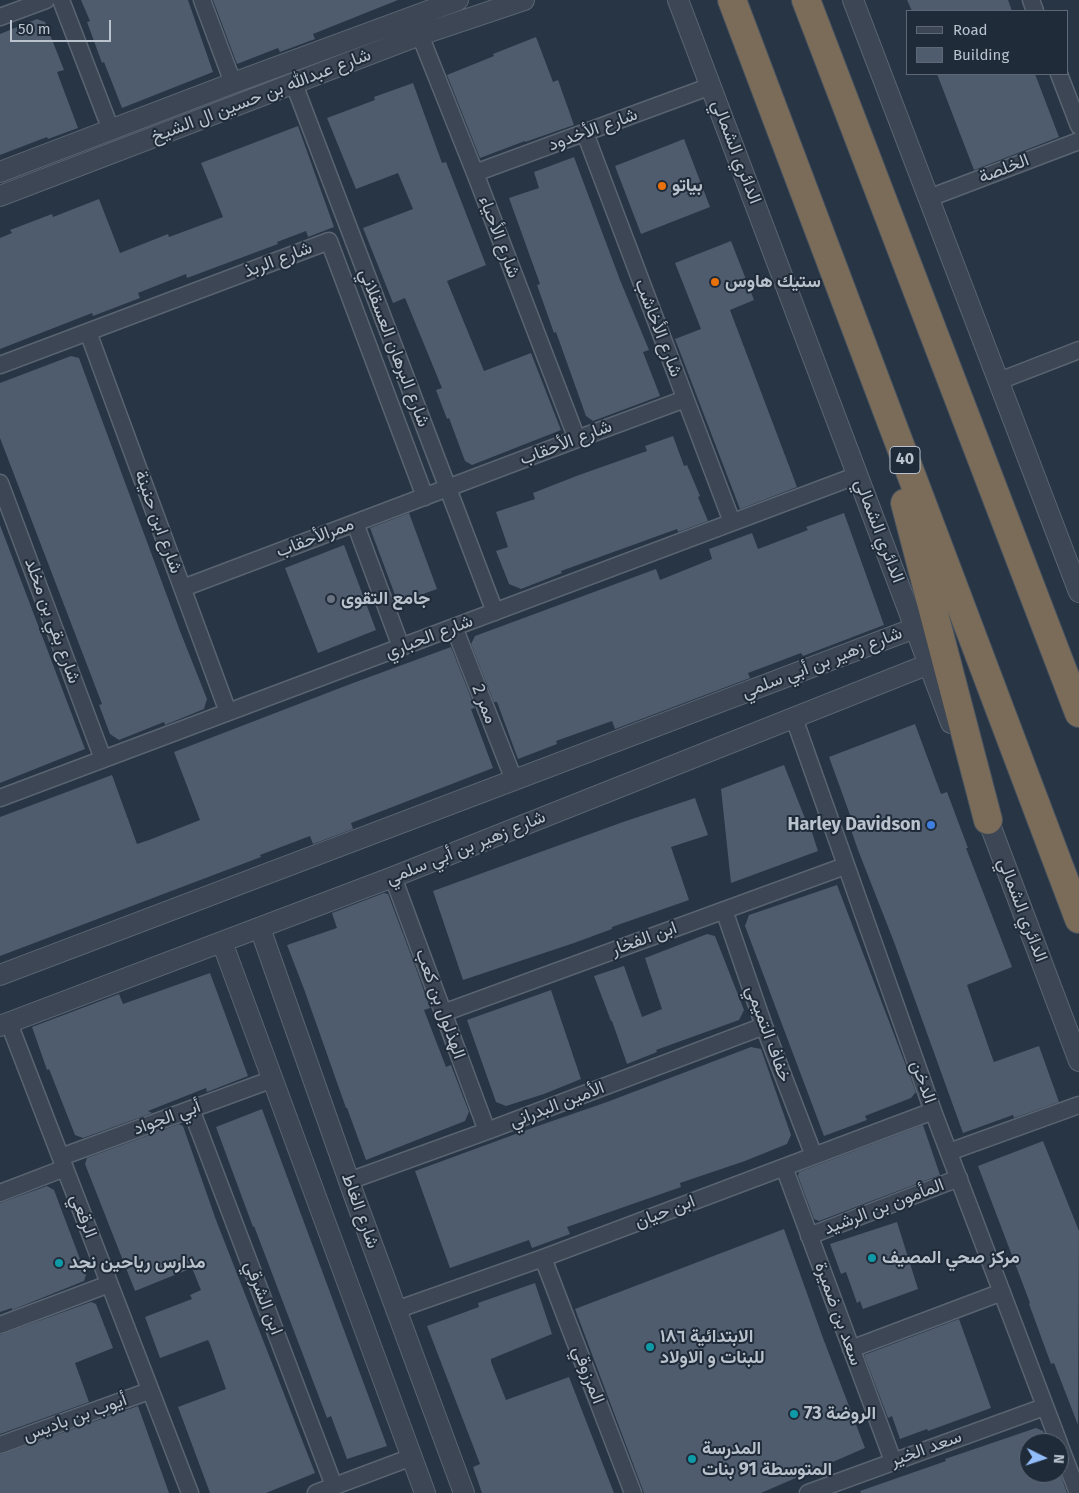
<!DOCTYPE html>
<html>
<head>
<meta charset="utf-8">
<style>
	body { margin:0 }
	#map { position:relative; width:1079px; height:1493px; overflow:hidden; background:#273545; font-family:"Fira Sans",sans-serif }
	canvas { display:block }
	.legend { position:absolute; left:906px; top:10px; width:162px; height:65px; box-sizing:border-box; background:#202b3a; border:1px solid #5d6775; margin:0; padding:6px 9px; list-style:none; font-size:15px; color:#b9c2cd }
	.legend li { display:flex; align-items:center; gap:10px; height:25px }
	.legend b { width:25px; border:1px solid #5d6775 }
	.north { position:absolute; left:1019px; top:1433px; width:50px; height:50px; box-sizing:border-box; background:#202b3a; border:1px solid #5d6775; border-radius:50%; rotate:94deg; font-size:14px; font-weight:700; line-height:20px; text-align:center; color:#b9c2cd }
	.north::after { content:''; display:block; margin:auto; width:18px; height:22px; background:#92bdfa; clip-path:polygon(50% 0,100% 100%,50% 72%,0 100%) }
	.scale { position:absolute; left:10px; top:20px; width:101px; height:22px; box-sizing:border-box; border:2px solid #b9c2cd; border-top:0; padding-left:6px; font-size:15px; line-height:18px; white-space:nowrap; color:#b9c2cd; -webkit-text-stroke:4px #202b3a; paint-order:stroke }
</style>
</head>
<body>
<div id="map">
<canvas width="1079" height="1493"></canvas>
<ul class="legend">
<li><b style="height:6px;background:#3c4654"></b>Road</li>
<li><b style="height:14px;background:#4e5c6e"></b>Building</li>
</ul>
<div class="north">N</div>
<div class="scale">50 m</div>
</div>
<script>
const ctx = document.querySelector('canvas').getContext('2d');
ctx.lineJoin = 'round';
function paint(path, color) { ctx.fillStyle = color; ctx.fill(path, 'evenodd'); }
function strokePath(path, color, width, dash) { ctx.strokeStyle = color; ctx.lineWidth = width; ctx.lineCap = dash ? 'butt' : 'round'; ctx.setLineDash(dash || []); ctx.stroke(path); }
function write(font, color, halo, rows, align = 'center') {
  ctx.font = font + ' "Fira Sans",Vazirmatn,sans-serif'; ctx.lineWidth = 4; ctx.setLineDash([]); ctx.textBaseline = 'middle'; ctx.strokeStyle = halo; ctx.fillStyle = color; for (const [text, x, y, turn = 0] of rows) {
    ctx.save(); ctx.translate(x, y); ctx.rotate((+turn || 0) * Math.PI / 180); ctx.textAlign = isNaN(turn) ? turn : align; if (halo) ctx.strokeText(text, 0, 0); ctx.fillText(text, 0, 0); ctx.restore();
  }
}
const building = new Path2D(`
	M81,0h107l25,72 -91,36 -18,-46 -2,1 -15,-41 3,-1z
	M213,0h185l-85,34 2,5 -35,13 -2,-4 -41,16z
	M907,0h101l4,11h-100z
	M37,19l8,3 19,48 -7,2 21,56 -30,11 -1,-2 -47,18v-121z
	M536,37l17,45 5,-2 16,45 -49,17v-1l-45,17 -33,-83 47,-19 -1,-2z
	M937,74h98l24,63 -85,33z
	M413,83l29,80 4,-1 40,103 -39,16 37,90 47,-18 30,77 -89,35 -7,-4 -16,-43 -2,1 -11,-29 6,-2 -37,-90 -12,5 -30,-75 50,-19 -15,-36 -42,16 -29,-71 48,-18 -1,-3z
	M298,126l36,101 -26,10 -2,-6 -29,11 1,2 -91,34 -1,-4 -48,19 2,5 -47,18 -1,-3 -92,36v-111l12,-5 -2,-3 42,-16 1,3 46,-18 21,54 48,-19 1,3 54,-20 -22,-54z
	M684,139l26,68 -69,27 -26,-68z
	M574,157l46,123 29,70 -6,2 17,44 -67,25 -7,-5 -30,-84 -2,1 -17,-48 3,-1 -31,-86 30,-10 -5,-16z
	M731,241l23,59 -24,10 67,177 -57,22 -65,-170 26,-10 -26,-66z
	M71,356l8,2 101,273 27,68 -3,10 -39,16 -1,-3 -45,18 -9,-6 -11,-29 3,-1 -102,-266v-55z
	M673,436l11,30 3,-1 13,31 -2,1 10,24 -30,11 -1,-3 -116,42 1,2 -41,16 -12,-5 -13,-33 12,-4 -12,-35 39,-13 -2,-6 46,-18 68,-24 -2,-5z
	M409,513l28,76 -39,14 -28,-75z
	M844,513l40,112 -81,31 -2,-3 -53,20 2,5 -135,51 -3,-8 -56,20 1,3 -39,15 -21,-57h-3l-23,-58 4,-8 181,-67 4,11 52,-21 -3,-10 43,-16 6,16 50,-19 -2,-3z
	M0,525l85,224 -85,34z
	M344,545l32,85 -58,23 -33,-85z
	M451,647l24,61 -4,1 22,59 -142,55 2,6 -40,15 -3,-8 -50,19 1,2 -261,99v-139l112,-42 25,69 12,-4 51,-20 -26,-68 179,-69z
	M915,724l26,70 6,-2 21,56h-2l46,119 -45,18 25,72 2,5 45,-16 20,56 -45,16 -1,-3 -50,18 -69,-191 -36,-92 -8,-23 4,-1 -25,-69z
	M784,765l22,56 2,-1 10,31 -87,32 -10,-94z
	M695,798l13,37 -37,12 18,53 -77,27v2l-38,14 -111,37 -30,-89 190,-69z
	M837,885l79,207 -5,6 -46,18 2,4 -43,16 -79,-210 4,-11z
	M384,893l4,1 29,77 13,37 -6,2 22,57 5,-2 18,47 -4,9 -99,39 -19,-52h-1l-42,-119 -17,-44 50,-17 -5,-15z
	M707,934l8,2 29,74 -5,10 -83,30 1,2 -30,12 -15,-43h-1l-17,-45 30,-10 18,51 20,-8 -17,-51z
	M210,973l38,103 -41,16 -1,-4 -58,23 4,2 -69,25 -8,-3 -26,-66 -2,1 -15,-43 87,-33 4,10z
	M551,990l30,89 -37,15 -38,12 -10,-4 -29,-82z
	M751,1047l10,2 30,86 -4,9 -42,17 -65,22 1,4 -114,40 3,7 -38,14 -3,-8 -79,28 -35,-97 117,-43 75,-26z
	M262,1109l125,337 -40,13 -16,-43 -4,2 -73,-192 -1,1 -37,-100z
	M179,1124l4,2 33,94 99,253 -49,20h-56l-32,-86 48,-18 -16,-45 -2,-4 -48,18 -15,-41 47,-18 -2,-4 11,-5 -9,-22 -57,23 -50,-127 2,-6z
	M923,1125l17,50 -121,46 -5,-2 -16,-43 1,-4z
	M1043,1141l36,90 -1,194 -24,-62 -3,1 -22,-60 1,-1 -52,-137z
	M47,1186l7,4 32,85 -2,6 -72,29v-2l-12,4v-109z
	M897,1222l21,67 -55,20 -3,-8 -3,2 -11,-31 -5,2 -11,-30z
	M784,1229l39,109 42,110 -104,45h-117l-69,-184z
	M535,1283l17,51 -61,25v3l15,38 63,-23 45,116h-132l-9,-26 7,-3 -53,-138 52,-19 -1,-4z
	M91,1302l5,2 17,44 -38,15 14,39 -89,32v-99z
	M959,1319l32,89 -63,23 -1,-2 -27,10 -8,-23 -4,2 -24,-63z
	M138,1406l31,87h-169v-38z
	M1036,1428l7,3 5,12h-19v30h31l7,20h-206l-1,-2 86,-30 -1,-2z`);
const minor = new Path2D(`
	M61,0l50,130
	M202,0l31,83
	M1031,0l4,11
	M0,17l46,-17
	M420,35l55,138 102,266
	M1059,74l20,52
	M294,84l201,528
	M585,133l147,389
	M475,173l236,-87
	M929,198l150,-57
	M88,332l140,380
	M0,365l329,-124 96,256
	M999,381l80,-31
	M0,483l103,276
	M355,523l46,124
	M183,588l394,-149 108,-40
	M454,627l60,153
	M794,718l139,393 126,332
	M0,798l858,-323
	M393,877l94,254
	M724,910l40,116 50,130
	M443,1013l402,-147
	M9,1023l181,470
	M191,1109l143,377
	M949,1152l130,-47
	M61,1157l212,-78
	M784,1167l109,294
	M349,1181l138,-50 277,-105
	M0,1193l65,-25
	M809,1236l150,-58
	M543,1258l90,235
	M396,1310l147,-52 390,-147
	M0,1325l109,-41
	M851,1349l151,-57
	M1059,1444l19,49
	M0,1445l149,-54
	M316,1493l96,-36
	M808,1493l236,-86`);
const tertiary = new Path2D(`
	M678,0l273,723
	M853,0l226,592
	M0,172l233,-89 225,-83
	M0,196l420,-161 104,-35
	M984,809l95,252
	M260,928l95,270 109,295
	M222,942l203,551
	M0,975l915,-347
	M0,1026l393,-149 536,-213`);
const motorway = new Path2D(`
	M732,0l347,919
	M806,0l273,713
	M905,503l83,317`);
const markers = [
	[662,186,5,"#e8710a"],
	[715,282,5,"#e8710a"],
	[331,599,5,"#6b7280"],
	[931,825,5,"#3f7fe0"],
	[872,1258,5,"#0f9aa8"],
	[59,1263,5,"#0f9aa8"],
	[650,1347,5,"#0f9aa8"],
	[794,1414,5,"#0f9aa8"],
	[692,1459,5,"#0f9aa8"]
];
const shields = [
	[905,460,30]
];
const shieldNames = [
	["40",905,460]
];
const streetNames = [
	["شارع عبدالله بن حسين ال الشيخ",261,96,-21],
	["شارع الأخدود",593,130,-20],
	["الدائري الشمالي",736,152,69],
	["الخلصة",1004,169,-21],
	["شارع الأحياء",499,237,69],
	["شارع الربذ",278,260,-21],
	["شارع الأخاشب",658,328,69],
	["شارع البرهان العسقلاني",394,348,69],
	["شارع الأحقاب",566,443,-21],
	["شارع ابن حنينة",158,522,70],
	["الدائري الشمالي",879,531,69],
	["ممرالأحقاب",315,538,-21],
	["شارع بقي بن مخلد",52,621,70],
	["شارع الحباري",429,637,-21],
	["شارع زهير بن أبي سلمي",822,663,-21],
	["ممر 2",484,704,69],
	["شارع زهير بن أبي سلمي",466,848,-22],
	["الدائري الشمالي",1022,910,69],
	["ابن الفخار",644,939,-20],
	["الهذلول بن كعب",440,1004,70],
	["خفاف التميمي",768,1034,70],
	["الدخن",923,1082,70],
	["الأمين البدراني",557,1105,-21],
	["أبي الجواد",167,1118,-20],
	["المأمون بن الرشيد",884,1207,-21],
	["شارع الغاط",360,1211,70],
	["ابن حيان",665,1212,-21],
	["الرقعي",83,1216,69],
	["ابن الشرقي",263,1298,69],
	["سعد بن ضميرة",838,1314,70],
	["المرزوقي",588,1375,69],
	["أيوب بن باديس",75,1418,-20],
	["سعد الخير",926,1449,-20]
];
const poiNames = [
	["بياتو",672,186],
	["ستيك هاوس",725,282],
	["جامع التقوى",341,599],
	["Harley Davidson",921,825,"right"],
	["مركز صحي المصيف",882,1258],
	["مدارس رياحين نجد",69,1263],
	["الابتدائية ١٨٦",660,1337],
	["للبنات و الاولاد",660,1358],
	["الروضة 73",804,1414],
	["المدرسة",702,1449],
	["المتوسطة 91 بنات",702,1470]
];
paint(building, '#4e5c6e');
strokePath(minor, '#5a6471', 19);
strokePath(tertiary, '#5a6471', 22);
strokePath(motorway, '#46515f', 30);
strokePath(minor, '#3c4654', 16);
strokePath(tertiary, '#3c4654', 20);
strokePath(motorway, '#7a6c59', 28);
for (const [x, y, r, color] of markers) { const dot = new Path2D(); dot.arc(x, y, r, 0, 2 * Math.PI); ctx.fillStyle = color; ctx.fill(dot); strokePath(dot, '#202b3a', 2); }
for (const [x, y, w] of shields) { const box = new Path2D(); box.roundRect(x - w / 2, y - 13.5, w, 27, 4); ctx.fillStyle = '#202b3a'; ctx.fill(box); strokePath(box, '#b9c2cd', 1); }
write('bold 16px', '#b9c2cd', null, shieldNames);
write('18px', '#b9c2cd', '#202b3a', streetNames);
write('bold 18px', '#b9c2cd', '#202b3a', poiNames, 'left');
</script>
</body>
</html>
